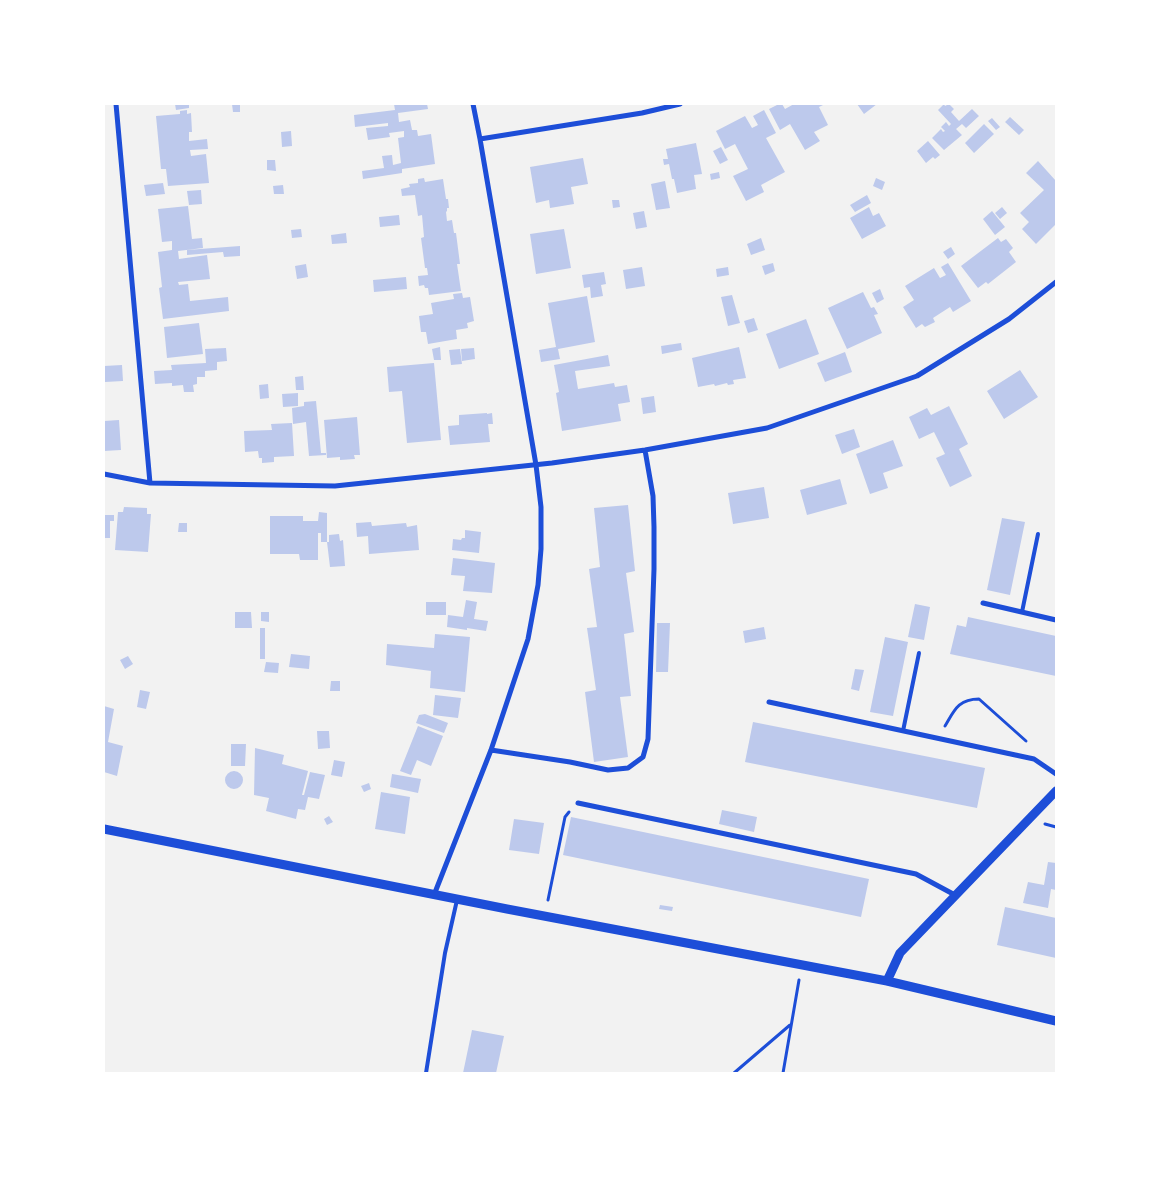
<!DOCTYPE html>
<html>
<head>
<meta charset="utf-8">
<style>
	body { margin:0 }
	#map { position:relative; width:1160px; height:1177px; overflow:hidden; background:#f2f2f2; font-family:Cabin,sans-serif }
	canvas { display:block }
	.frame { position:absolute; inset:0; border:105px solid #fff; pointer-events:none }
</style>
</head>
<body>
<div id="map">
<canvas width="1160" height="1177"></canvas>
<div class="frame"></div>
</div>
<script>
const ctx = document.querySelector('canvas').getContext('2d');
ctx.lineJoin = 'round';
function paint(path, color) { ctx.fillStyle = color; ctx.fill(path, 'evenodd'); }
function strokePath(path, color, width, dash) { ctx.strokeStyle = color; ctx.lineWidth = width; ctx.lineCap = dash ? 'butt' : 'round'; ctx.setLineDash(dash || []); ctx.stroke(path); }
const building = new Path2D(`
	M175,104h14v4l-13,2z
	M232,104h8v8h-7z
	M394,104h33l1,5 -30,4 1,9 11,-2 2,10h5l1,6 13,-2 4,30 -33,5v4l-39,6 -1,-8 22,-3 -2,-12 10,-1 1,10 8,-2 -3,-25 6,-1v-6l-15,2 1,4 -22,3 -2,-12 22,-2v-3l-33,4 -1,-12 41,-5z
	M779,104h3l3,5 9,-5h31l-6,3 9,18 -14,7 6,9 -15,9 -15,-26 -10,6 -11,-21z
	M857,104h20l-13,10z
	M944,104l1,2 4,-2 5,5 -3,3 8,9 13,-12 7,7 -13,12 -4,-4 -6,5 6,6 -18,15 -12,-12 9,-9 2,3 2,-1 -4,-4 5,-5 3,4 2,-2 -13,-14z
	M187,110v4l4,-1 1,19h-3v9l18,-2 1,10 -18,1 1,6 15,-2 3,29 -41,3 -2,-17h-5l-5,-53 24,-2v-3z
	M764,110l12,23 -10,5 19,34 -24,13 3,7 -18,9 -13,-25 15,-7 -13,-25 -10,5 -9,-18 29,-15 7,12 6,-3 -5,-9z
	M1010,117l14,13 -5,5 -14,-13z
	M992,118l8,9 -4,3 -8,-9z
	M984,124l10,10 -20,19 -9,-10z
	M291,131l1,15 -10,1 -1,-15z
	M928,141l12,14 -5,4 -2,-2 -7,6 -9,-12z
	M696,143l6,31 -8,1 2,14 -19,4 -3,-14h-2l-3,-15 -5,1 -1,-6h5l-2,-10z
	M721,147l7,13 -8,4 -7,-13z
	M583,158l5,26 -17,3 3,17 -24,4 -1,-8 -13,3 -6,-36z
	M267,160h8l1,11 -9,-1z
	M1038,161l18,20v43l-20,20 -14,-15 7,-7 -9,-9 24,-23 -18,-17z
	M719,172l1,6 -9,2 -1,-6z
	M424,178l1,4 18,-3 3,20h2l1,9h-2v3l-1,1 1,9 5,-1 2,13h2l4,31h-3l4,27 -32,4 -1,-7h-3l-1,-3 -5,1 -1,-10 10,-1 -1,-7h-2l-4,-30 3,-1 -2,-22 -4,1 -3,-21 -13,1 -1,-7 9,-2 -1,-3 9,-1v-4z
	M876,178l9,4 -3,8 -9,-4z
	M665,181l5,27 -14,2 -5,-26z
	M163,183l2,11 -19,2 -2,-11z
	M283,185l1,9h-10l-1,-8z
	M201,190l1,14 -13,1 -2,-14z
	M867,195l4,8 -16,9 -5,-7z
	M612,200h7l1,7 -7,1z
	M188,206l4,33 10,-1 1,10 -25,3 1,8 28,-4 3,24 -32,3 1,3 9,-1 2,17 38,-4 1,14 -66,8 -4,-31 3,-1 -4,-35 14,-2v-9l-10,1 -4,-33z
	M869,207l4,9 6,-3 7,13 -24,13 -12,-21z
	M1002,207l5,6 -7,6 -5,-6z
	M644,211l3,16 -11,2 -3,-16z
	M992,211l13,16 -10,8 -12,-16z
	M399,215l1,10 -20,2 -1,-10z
	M301,229l1,8 -10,1 -1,-8z
	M564,229l7,39 -35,6 -6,-40z
	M346,233l1,10 -15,1 -1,-9z
	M761,238l4,12 -14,5 -4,-11z
	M998,238l3,4 5,-3 7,9 -4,4 7,10 -28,22 -2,-2 -8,6 -17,-22z
	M240,246v10l-16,1 -1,-5 -36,3v-5z
	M951,247l4,7 -7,5 -5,-7z
	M773,263l2,8 -10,4 -3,-9z
	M948,263l23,38 -18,11 -3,-5 -17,11 2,4 -10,5 -3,-3 -6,4 -13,-21 11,-7 -9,-14 29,-18 6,10 6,-3 -5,-8z
	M306,264l2,13 -11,2 -2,-13z
	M642,267l3,19 -19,3 -3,-19z
	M728,267l1,8 -12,2 -1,-8z
	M604,272l2,12 -5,1 2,11 -12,2 -1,-11 -6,1 -2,-13z
	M406,277l1,12 -33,3 -1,-12z
	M880,289l4,10 -7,4 -5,-10z
	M863,292l8,16 3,-1 4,7 -4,1 8,18 -35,16 -19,-41z
	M462,293l1,5 7,-1 4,24 -7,2 1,5 -12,2 1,9 -29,5 -2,-12h-5l-2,-16 14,-2 -2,-11 23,-4 -1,-5z
	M732,295l8,28 -12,3 -7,-29z
	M587,296l8,46 -37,7 2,10 -19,3 -2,-12 17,-3 -8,-44z
	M754,318l4,12 -10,3 -4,-12z
	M806,319l13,35 -40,15 -13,-35z
	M199,323l4,31 -36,4 -3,-31z
	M681,343l1,7 -20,4 -1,-8z
	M440,347l1,13h-7l-2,-11z
	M739,347l7,31 -13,2 1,4 -6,1 -1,-2 -12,3 -1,-2 -16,3 -6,-29z
	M226,348l1,13 -10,1v8l-12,1v6h-8v7l-4,1 1,7h-10l-1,-7 -11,1v-3l-17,1 -1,-13 18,-1 -1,-5 35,-2 -1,-14z
	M474,348l1,11 -13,2 -1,-12z
	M460,349l2,15 -11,1 -2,-15z
	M845,352l7,20 -27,10 -8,-19z
	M608,355l2,11 -35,5 3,18 36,-6 1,4 12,-2 3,17 -12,2 3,17 -59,10 -6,-38 3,-1 -5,-27z
	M434,363l7,77 -34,3 -5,-52 -13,1 -2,-25z
	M122,365l1,16 -18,1 -1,-16z
	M1020,370l18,27 -34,22 -17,-28z
	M303,376l1,14h-8l-1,-13z
	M268,384l1,14 -9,1 -1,-14z
	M298,393v13l-15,1 -1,-13z
	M654,396l2,16 -13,2 -2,-16z
	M316,401l5,52h5v2l-17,1 -3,-34 -13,2 -1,-16 12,-2v-4z
	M949,406l19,38 -9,5 13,27 -22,11 -14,-29 9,-4 -11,-22 -15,7 -10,-22 18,-9 4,7z
	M487,413v1l5,-1 1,11h-5l2,18 -40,3 -2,-19 11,-1v-10z
	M357,417l3,38h-6l1,4 -15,1v-3l-13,1 -3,-38z
	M119,420l2,30 -17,1v-30z
	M292,423l2,33 -20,1v5l-12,1v-5h-3l-1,-7 -13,1 -1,-21 28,-1 -1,-6z
	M854,429l6,18 -18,7 -7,-19z
	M893,440l10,26 -20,7 5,15 -18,6 -14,-40z
	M840,479l7,25 -40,11 -7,-25z
	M764,487l5,31 -36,6 -5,-31z
	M628,505l7,66 -9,2 8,59 -10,2 7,62 -11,1 8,60 -34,5 -9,-70 11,-2 -9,-62 10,-1 -8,-58 11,-2 -6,-59z
	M124,507l23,1v6h4l-3,38 -33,-2 3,-38h5z
	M319,512l8,1v29h-6v-9h-3v27h-18l-1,-6h-29v-38h33v5h15z
	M104,515h10v6h-4v17h-6z
	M1002,518l23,4 -15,73 -23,-5z
	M371,522l1,4 34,-3 1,4 10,-2 2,25 -50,4 -1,-18 -11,1 -1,-14z
	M179,523h8v9h-9z
	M465,530l16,2 -2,21 -27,-3 1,-11 8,1 1,-2h3z
	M339,534l1,7 3,-1 2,26 -15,1 -3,-25h2v-7z
	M453,558l42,5 -3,30 -29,-2 2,-15 -14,-1z
	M466,600l11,2 -3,17 14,2 -2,10 -19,-3v2l-20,-3 1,-12 15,2z
	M426,602h20v13h-20z
	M915,604l15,3 -6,33 -16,-3z
	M235,612h16l1,16h-17z
	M261,612h8v10l-8,-1z
	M968,617l88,19v40l-106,-22 7,-29 9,2z
	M657,623h13l-2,49h-12z
	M764,627l2,12 -21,4 -2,-12z
	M260,628h5v31h-5z
	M435,634l35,3 -5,55 -35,-4 1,-17 -45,-6 1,-21 47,4z
	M885,637l23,5 -15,74 -23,-4z
	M291,654l19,2 -1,13 -20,-2z
	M128,656l5,8 -8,5 -5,-9z
	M266,662l13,1 -1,10 -14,-1z
	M855,669l9,1 -5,21 -8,-2z
	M331,681h9v10h-10z
	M140,690l10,2 -4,17 -9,-2z
	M435,695l26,3 -3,20 -25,-3z
	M104,706l10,3 -6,33 15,4 -6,30 -13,-4z
	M425,714l23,9 -4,10 -28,-10 3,-8z
	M753,722l232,46 -8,40 -232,-46z
	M418,726l25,10 -12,30 -14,-6 -6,15 -11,-4z
	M317,731h12l1,17 -12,1z
	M231,744h15l-1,22h-14z
	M255,748l29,7 -2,9 26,7 -6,24h2l6,-23 15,3 -6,24 -11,-2 -3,13 -7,-1 -2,10 -30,-8 3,-13 -15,-3z
	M334,760l11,2 -3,15 -11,-2z
	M225 780a9 9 0 1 1 18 0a9 9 0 1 1-18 0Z
	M392,774l29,5 -3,14 -28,-6z
	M369,783l2,6 -7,3 -3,-6z
	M381,792l29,5 -5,37 -30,-5z
	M722,810l35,7 -3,15 -35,-8z
	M329,816l4,6 -6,3 -3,-6z
	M571,817l298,62 -8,38 -298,-62z
	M514,819l30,4 -5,31 -30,-4z
	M1048,862l8,1v27l-5,-1 -3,19 -25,-5 5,-21 16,3z
	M660,905l13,2 -1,4 -13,-2z
	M1005,907l51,11v40l-59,-13z
	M472,1030l32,6 -8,37h-33z`);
const path = new Path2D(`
	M945,726c9,-15 13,-27 34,-27l47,42
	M1045,824l11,3
	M548,900l17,-83 4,-5
	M734,1073l56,-48
	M783,1073l16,-93`);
const service = new Path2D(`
	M1022,612l16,-78
	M903,731l16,-78
	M426,1073l19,-120 12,-53`);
const minor = new Path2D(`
	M116,104l34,379
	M480,139l162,-26 38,-9
	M104,474l46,9 185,3 217,-23 93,-13 122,-22 150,-52 92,-57 47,-37
	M983,603l73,17
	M769,702l265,57 22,15
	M491,750l79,12 38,8 20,-2 15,-11 5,-18 6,-170v-42l-1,-31 -8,-46
	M578,803l338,71 39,21
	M434,895l57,-145 37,-111 10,-54 3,-36v-42l-5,-42 -56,-326 -7,-35`);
const tertiary = new Path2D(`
	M104,829l403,80 380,72 169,40
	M887,981l13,-28 156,-162`);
paint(building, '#bdc9ec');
strokePath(path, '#1d4ed8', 3);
strokePath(service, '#1d4ed8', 4);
strokePath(minor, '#1d4ed8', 5);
strokePath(tertiary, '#1d4ed8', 9);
</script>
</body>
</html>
